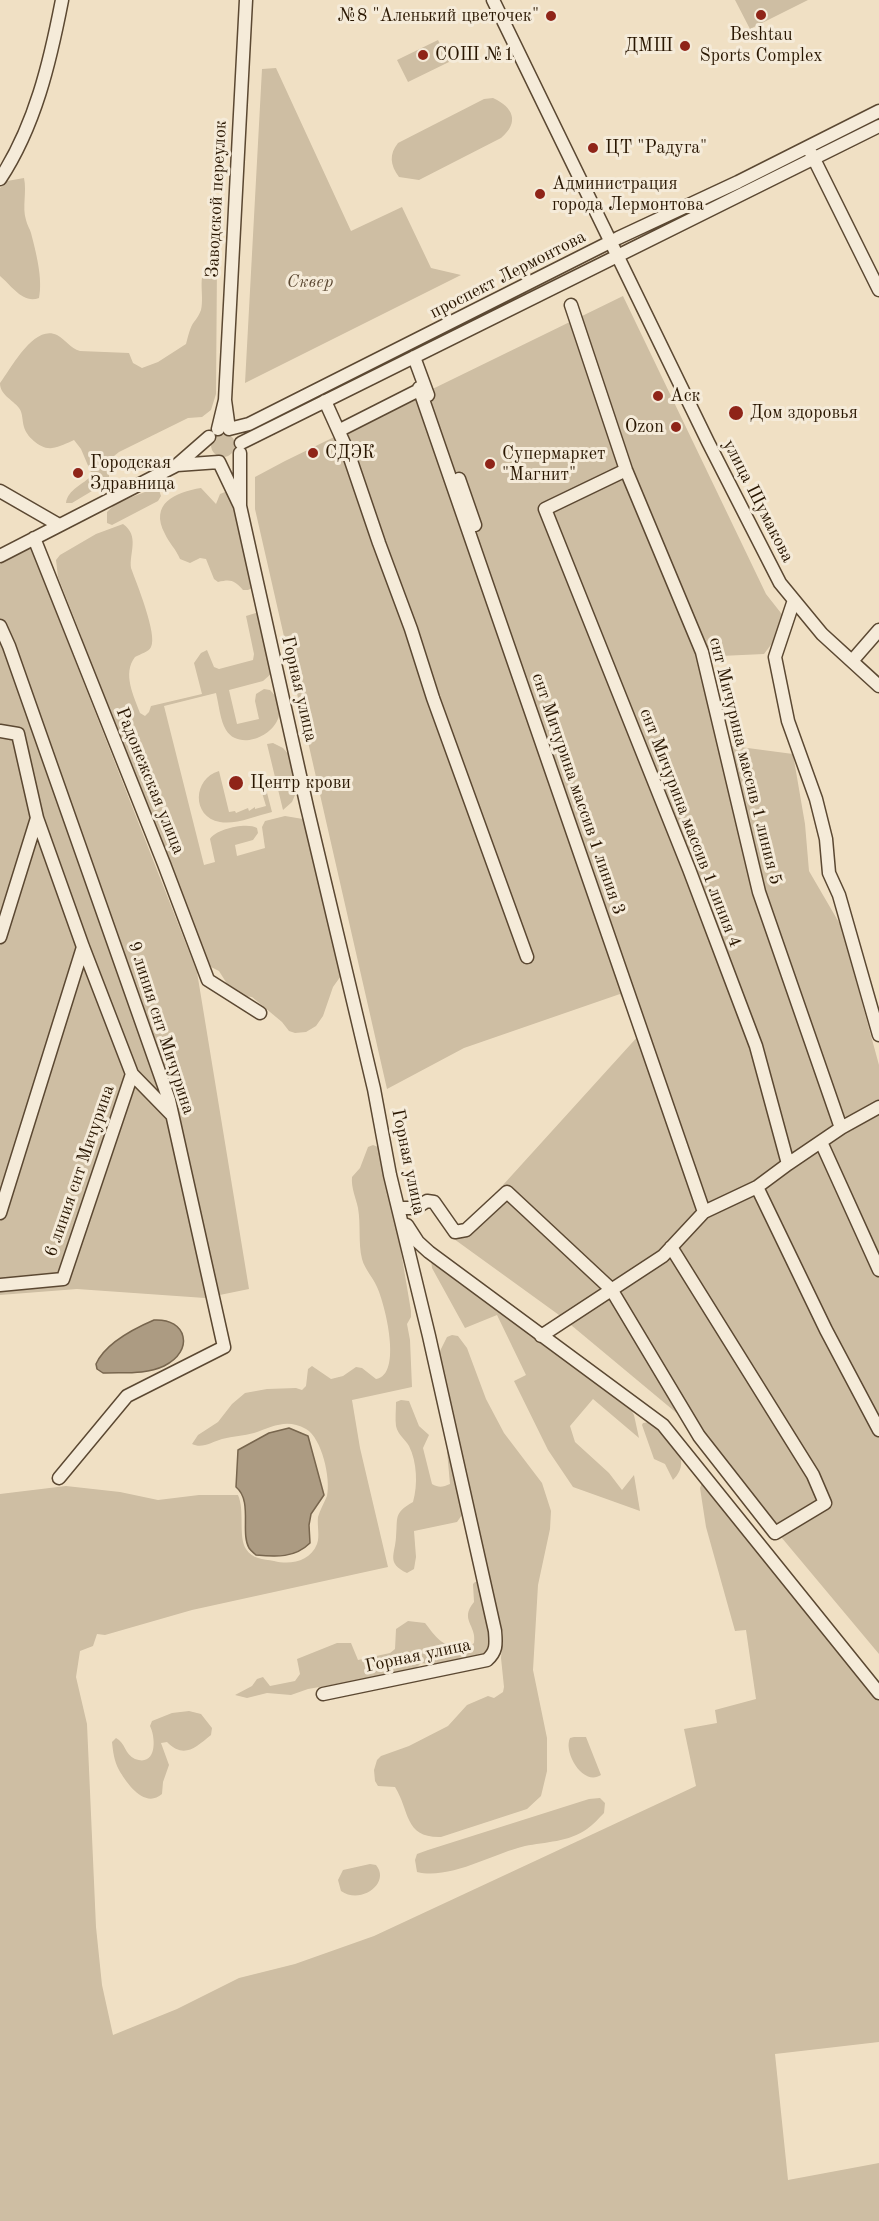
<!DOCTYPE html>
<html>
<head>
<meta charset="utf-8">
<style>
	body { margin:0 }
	canvas { display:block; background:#f0e0c4 }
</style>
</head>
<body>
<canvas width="879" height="2221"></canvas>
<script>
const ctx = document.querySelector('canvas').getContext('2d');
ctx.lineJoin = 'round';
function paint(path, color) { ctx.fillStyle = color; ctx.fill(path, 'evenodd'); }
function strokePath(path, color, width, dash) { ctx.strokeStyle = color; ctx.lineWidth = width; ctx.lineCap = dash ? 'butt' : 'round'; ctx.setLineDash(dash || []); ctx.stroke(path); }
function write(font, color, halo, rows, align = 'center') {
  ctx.font = font + ' "Old Standard TT",serif'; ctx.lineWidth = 6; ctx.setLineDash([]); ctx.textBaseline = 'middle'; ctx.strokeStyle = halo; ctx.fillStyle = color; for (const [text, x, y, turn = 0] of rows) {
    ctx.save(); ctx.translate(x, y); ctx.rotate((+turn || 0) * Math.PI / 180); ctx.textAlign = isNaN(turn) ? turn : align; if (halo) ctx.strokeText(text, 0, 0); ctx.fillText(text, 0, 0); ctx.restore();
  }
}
const green = new Path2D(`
	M735,0h73l-58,29z
	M438,40l11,22 -41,20 -11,-22z
	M276,68l75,163 51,-24 29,61 30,7 -216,108 17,-314z
	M493,98c20,9 27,24 8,40l-82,42 -20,-3c-9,-12 -10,-23 -1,-34l86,-44z
	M24,178c3,14 -2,29 2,42 1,5 4,9 5,13 5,19 12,46 8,65 -16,6 -27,-12 -39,-22v-88l7,-7z
	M212,261l5,3 -1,130 -5,16 -9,7 -14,1 -69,34 -10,8v17l-2,5 -35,21h-6c2,-14 17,-18 26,-28l-11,-26 -7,-9c-7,3 -14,7 -22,8 -11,2 -26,-12 -28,-21 -2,-6 -1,-14 -5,-19 -7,-9 -19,-13 -19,-25 12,-16 34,-59 57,-48 9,5 13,13 23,16l49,2 4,10 9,5 16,-6 28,-18c2,-7 4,-17 8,-22 3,-4 5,-7 7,-12 4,-16 -6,-39 11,-49z
	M623,296l143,298 22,28 -24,32 -65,3 26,88 68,9 12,70 4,47 32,55 38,139v589l-200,-239 -120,-100 -105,-76 186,-205 -20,-40 -156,54 -77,41 -132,-580v-32l30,-16z
	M476,317l2,3 -221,111 -2,-3z
	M211 445a12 12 0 1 1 24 0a12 12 0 1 1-24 0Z
	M158,487l3,9 -3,5 -46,24 -5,-2v-11l9,-9z
	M201,488l15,16 4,-10 5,-2 5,3 9,27 15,65 -6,3h-5c-9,-10 -12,-11 -25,-8l-4,-3 -8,-20 -6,-1 -10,5 -10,-4c-4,-10 -11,-16 -15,-25 -16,-30 10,-42 36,-46z
	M123,524c17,12 6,29 8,44 5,14 27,67 20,79 -2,5 -11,7 -16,10 -13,17 -1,39 5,56l5,3 4,-4 2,-6 51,-12 -8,-31 7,-10 6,-3 7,17 5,2 34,-9 1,-6 -8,-38 13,-4 12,62 -8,7 -34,9 8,34 22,-5 -4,-18 1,-7 8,-5 6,1c33,33 -27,68 -44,40 -6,-10 -7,-25 -10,-37l-52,13 40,159 11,-3 -5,-23c6,-10 37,-17 47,-11l1,5 -5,7 -18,5 2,11 28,-8 -3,-21 3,-6 20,-5 18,3 4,4 36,150 -10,14 -10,29 -7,10 -10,6 -11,1 -6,-2 -7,-9 -30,-25 -18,-2 -15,-24 -10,-5 -13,-26 -3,-17 -47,-107 -13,-13 -5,-13 -19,-57 1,-22 -29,-56 1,-17 -24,-61 -2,-17 4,-5 36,-21z
	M30,546l167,426 52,317 -44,9 -128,-9 -77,6v-731z
	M273,743l10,5 8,9 7,31 -6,14 -9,8 -16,-66z
	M219,771l10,41 6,-1 1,2 12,-5 1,3 6,-4v2l11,-3 -6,-20 5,-1 7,27c-16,4 -37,13 -52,10 -29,-5 -27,-44 -1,-51z
	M373,1145l5,2 4,10 15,71 14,83v6l-4,7 3,16 2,47 -60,13 8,48 28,119 -196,43 -87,25 -8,-1 -4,12 -13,5 -4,26 11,47 9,203 6,58 11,50 64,-26 62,-31 56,-14 79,-28 322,-150 -12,-57 33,-6 -2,-13 41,-11 -10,-69 -11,1 -29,-104 -6,-39 2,-5 3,1 168,206 6,11v341l-104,12 13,126 91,-17v58h-879v-727l66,-8 54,6 38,8 41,-5h39c7,15 0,42 8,54 6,10 17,10 28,12 16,4 36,1 43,-17 3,-8 0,-18 1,-27 2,-7 6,-14 9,-21 4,-17 -5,-58 -21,-67 -20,-11 -33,-2 -52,4 -10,3 -21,3 -32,6 -10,3 -20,10 -30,5l6,-9 20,-13 14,-18 13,-11 22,-4 29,-1 6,2 4,-4 2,-17 4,-3 19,13 12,-3 13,-9 6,1 14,11c27,-4 9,-75 1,-92 -4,-10 -12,-17 -15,-28 -4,-17 -1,-34 -4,-51 -2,-10 -7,-20 -6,-31l8,-9 8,-21z
	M431,1260h3l196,148 4,7 5,23 -46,-39 -23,27 5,16 34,31 13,17 12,-15 6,36 -67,-24 -25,-37 -34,-69 12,-6 -29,-60 -32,13 -33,-60z
	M452,1335l6,1 9,12 19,51 18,34 38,50 9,28 -1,18 -12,56 -5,85 14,68v33l-6,25 -14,13 -86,28c-37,1 -31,-26 -46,-50l-17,-1 -3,-5 -1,-11 3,-10 4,-4 28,-10 39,-20 19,-21 21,-9 6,2 9,-6 1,-5 -3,-29 2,-25 -9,-30 -56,-248 9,-18z
	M401,1400l8,1 10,25 10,9 -6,13 9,36c7,4 11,3 18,0l-3,-33 2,-1 9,34 4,31 -5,7 -43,9 2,26 -2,12 -7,4c-21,-10 -12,-18 -11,-36 2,-19 -3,-24 17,-35 5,-17 4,-40 -4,-56 -4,-7 -11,-11 -13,-20 -1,-7 0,-16 0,-24z
	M650,1422c16,14 46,36 23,58l-8,-16 -11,-5 -12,-34 1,-2z
	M475,1582h5l13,54 -7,18 -45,12 -20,-3 -8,8 -105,18 -17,6 -24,-2 -20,5 -12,-3 17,-9 5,-7 6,-2 7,9 25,-5 5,-7 -3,-15 40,-16h14l7,17 32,-7 5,-4 1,-20 12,-8 17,2c11,14 17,24 35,24 7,0 9,0 14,-4 3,-18 -15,-23 0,-41l-1,-18z
	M189,1711l12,3 11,14 -1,7c-16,13 -27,24 -44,7l-6,1 8,22 -6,17 -1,12c-17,15 -35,-10 -43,-24 -5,-9 -6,-19 -7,-28l4,-4c9,4 9,17 19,21 22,8 21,-21 15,-33l2,-5 20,-8z
	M574,1737h12l15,38c-18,12 -38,-23 -31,-37z
	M600,1798l5,5 -1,10c-5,5 -11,12 -17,16 -18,13 -42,13 -62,17 -33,8 -75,34 -108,26l-2,-12 2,-6 11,-4 161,-51z
	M370,1864l6,1c15,18 -15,40 -35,26l-3,-11 5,-10z`);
const water = new Path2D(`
	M154,1320c33,-2 41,31 10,46 -19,9 -41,6 -61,7l-6,-4 -1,-5c9,-20 37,-35 58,-44z
	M289,1428l19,8 16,59 -13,19 -2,11 1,18c-15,15 -34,14 -54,12 -2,-2 -5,-4 -7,-7 -9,-16 4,-47 -13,-61l2,-37 31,-17z`);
const minor = new Path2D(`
	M493,0l215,442 72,141 42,51 57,52
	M811,153l68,137
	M0,179c35,-53 50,-117 62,-179
	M571,305l55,165 76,182 57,240 82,236
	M414,357l14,38
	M419,388l285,824
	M225,400l4,29 20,-5 369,-186 120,-56 141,-71
	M325,401l23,51 31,91 32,86 22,69 94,259
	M218,429l7,-29 21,-400
	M340,430l79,-40
	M209,437l-32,28 42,-3 21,44v-53
	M241,443l638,-317
	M626,470l-81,39 144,360 67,177 32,118
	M459,479l16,46
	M0,491l59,34
	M240,506l67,301 67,282 16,86 39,161 66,295c1,13 2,20 -8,29l-164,34
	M34,538l130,326 44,116 52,33
	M0,556l177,-91
	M794,600l-19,57 13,64 28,78 10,40 3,34 10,22 40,140
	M0,626l9,20 160,454 55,247 -97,49 -68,82
	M852,661l27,-31
	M0,731l18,3 19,84 46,129 49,127 40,41
	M0,937l37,-119
	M821,1142l58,128
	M757,1187l69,143 53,100
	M399,1208h17l11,-7 7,1 21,30 11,-2 41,-38 104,97 88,147 76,97 50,-30 -12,-28 -142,-228
	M0,1213l83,-266
	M407,1225l11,17 11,10 234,173 216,268
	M0,1285l63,-6 69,-205
	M541,1336l122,-80 41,-44 53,-25 31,-23 53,-36 38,-21`);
const markers = [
	[761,15,6,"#8f2418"],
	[551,16,6,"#8f2418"],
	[685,46,6,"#8f2418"],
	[423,55,6,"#8f2418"],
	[593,148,6,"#8f2418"],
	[540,194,6,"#8f2418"],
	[658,396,6,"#8f2418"],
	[736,413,8,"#8f2418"],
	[676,427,6,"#8f2418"],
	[313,453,6,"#8f2418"],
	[490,464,6,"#8f2418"],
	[78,473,6,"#8f2418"],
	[236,783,8,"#8f2418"]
];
const poiNames = [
	["№8 \"Аленький цветочек\"",539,16,"right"],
	["Beshtau",761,35,"center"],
	["Sports Complex",761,56,"center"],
	["ДМШ",673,46,"right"],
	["СОШ №1",435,55],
	["ЦТ \"Радуга\"",605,148],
	["Администрация",552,184],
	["города Лермонтова",552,205],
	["Аск",670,396],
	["Дом здоровья",750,413],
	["Ozon",664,427,"right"],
	["СДЭК",325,453],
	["Супермаркет",502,454],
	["\"Магнит\"",502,475],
	["Городская",90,463],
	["Здравница",90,484],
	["Центр крови",250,783]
];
const streetNames = [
	["Заводской переулок",217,199,-87],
	["проспект Лермонтова",508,275,-27],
	["улица Шумакова",758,501,63],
	["Горная улица",299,689,77],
	["снт Мичурина массив 1 линия 5",745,761,76],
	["Радонежская улица",150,781,68],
	["снт Мичурина массив 1 линия 3",578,794,71],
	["снт Мичурина массив 1 линия 4",690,828,69],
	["9 линия снт Мичурина",161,1028,72],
	["Горная улица",408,1162,78],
	["6 линия снт Мичурина",80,1171,-71],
	["Горная улица",418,1656,-12]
];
const parkNames = [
	["Сквер",310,282]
];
paint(green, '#cebea3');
paint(water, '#ac9b82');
strokePath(water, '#78664e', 1.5);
strokePath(minor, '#5b4832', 15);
strokePath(minor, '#f5ebd9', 12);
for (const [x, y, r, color] of markers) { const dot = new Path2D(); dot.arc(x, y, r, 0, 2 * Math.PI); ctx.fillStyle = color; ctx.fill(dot); strokePath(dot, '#f5ebd9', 2); }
write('18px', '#291601', '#f5ebd9', poiNames, 'left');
write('18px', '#291601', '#f5ebd9', streetNames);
write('italic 18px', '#5b4832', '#f5ebd9', parkNames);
</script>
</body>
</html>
